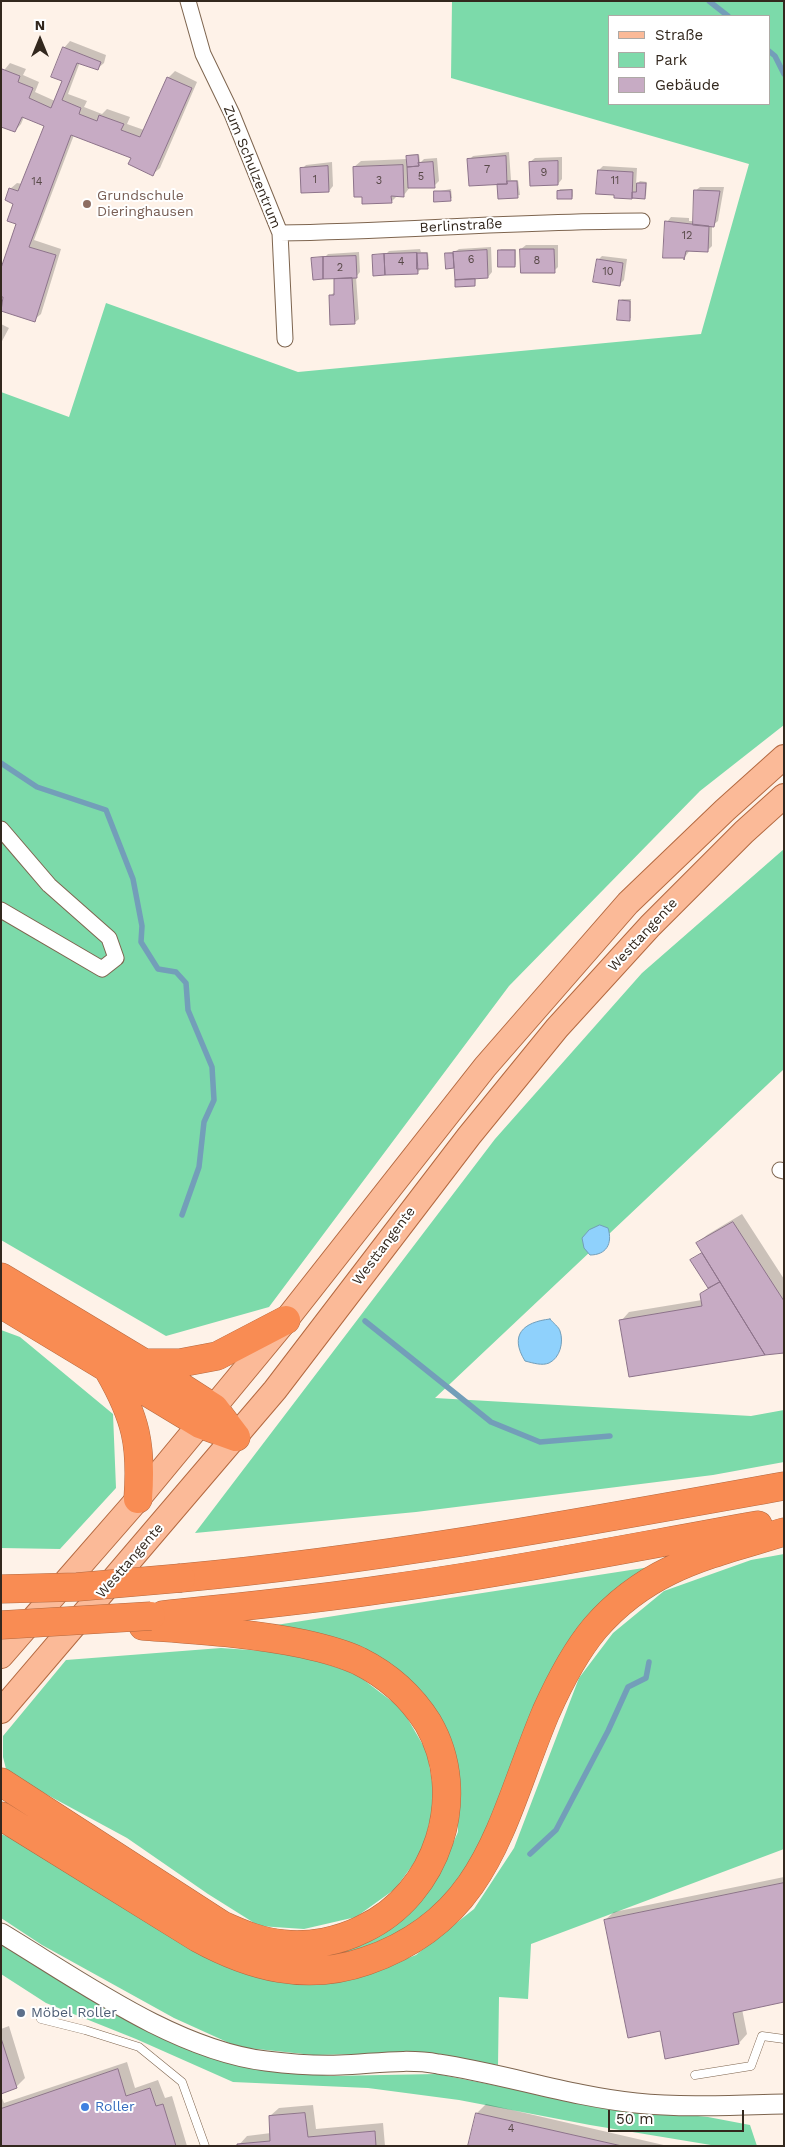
<!DOCTYPE html>
<html>
<head>
<meta charset="utf-8">
<style>
	body { margin:0 }
	#map { position:relative; width:785px; height:2147px; overflow:hidden; background:#fef2e8; font-family:"Work Sans",sans-serif }
	canvas { display:block }
	.frame { position:absolute; inset:0; border:2px solid #33281e; pointer-events:none }
	.legend { position:absolute; left:608px; top:15px; width:162px; height:90px; box-sizing:border-box; background:#fff; border:1px solid #ada9a5; margin:0; padding:6px 9px; list-style:none; font-size:15px; color:#33281e }
	.legend li { display:flex; align-items:center; gap:10px; height:25px }
	.legend b { width:25px; border:1px solid #ada9a5 }
	.north { position:absolute; left:15px; top:15px; width:50px; height:50px; -webkit-text-stroke:4px #fff; paint-order:stroke; rotate:0deg; font-size:14px; font-weight:700; line-height:20px; text-align:center; color:#33281e }
	.north::after { content:''; display:block; margin:auto; width:18px; height:22px; background:#33281e; clip-path:polygon(50% 0,100% 100%,50% 72%,0 100%) }
	.scale { position:absolute; left:608px; top:2110px; width:136px; height:22px; box-sizing:border-box; border:2px solid #33281e; border-top:0; padding-left:6px; font-size:15px; line-height:18px; white-space:nowrap; color:#33281e; -webkit-text-stroke:4px #fff; paint-order:stroke }
</style>
</head>
<body>
<div id="map">
<canvas width="785" height="2147"></canvas>
<div class="frame"></div>
<ul class="legend">
<li><b style="height:6px;background:#fbba98"></b>Straße</li>
<li><b style="height:14px;background:#7edaab"></b>Park</li>
<li><b style="height:14px;background:#c7abc4"></b>Gebäude</li>
</ul>
<div class="north">N</div>
<div class="scale">50 m</div>
</div>
<script>
const ctx = document.querySelector('canvas').getContext('2d');
ctx.lineJoin = 'round';
function paint(path, color) { ctx.fillStyle = color; ctx.fill(path, 'evenodd'); }
function strokePath(path, color, width, dash) { ctx.strokeStyle = color; ctx.lineWidth = width; ctx.lineCap = dash ? 'butt' : 'round'; ctx.setLineDash(dash || []); ctx.stroke(path); }
function write(font, color, halo, rows, align = 'center') {
  ctx.font = font + ' "Work Sans",sans-serif'; ctx.lineWidth = 4; ctx.setLineDash([]); ctx.textBaseline = 'middle'; ctx.strokeStyle = halo; ctx.fillStyle = color; for (const [text, x, y, turn = 0] of rows) {
    ctx.save(); ctx.translate(x, y); ctx.rotate((+turn || 0) * Math.PI / 180); ctx.textAlign = isNaN(turn) ? turn : align; if (halo) ctx.strokeText(text, 0, 0); ctx.fillText(text, 0, 0); ctx.restore();
  }
}
const green = new Path2D(`
	M650,1567l-57,46 -100,216 -38,61 -42,42 -52,23 -60,5 16,-8 71,-22 50,-53 20,-45 -2,-60 -22,-58 -158,-89z
	M221,1648l72,5 63,21 46,35 25,43 8,48 -13,52 -27,37 -39,28 -52,12 -45,-3 -51,-32 -81,-56 -120,-65 -4,-16v-21l63,-76z`);
const forest = new Path2D(`
	M452,1h332v724l-84,66 -191,195 -240,321 -103,29 -165,-96v-848l68,25 37,-114 192,69 403,-38 48,-170 -298,-86zM609,16h160v88h-160z
	M784,849v220l-349,329 316,18 33,-6v52l-71,13 -297,37 -221,21 300,-394 147,-166z
	M1,1330l19,7 93,77 3,74 -56,61 -59,-1z
	M784,1554v295l-253,95 -3,55 -29,-2 -1,68 -72,-12 -113,2 -75,-8 -64,-29 -132,-73 -41,-27v-84l360,142 55,-21 58,-46 40,-61 65,-170 34,-45 51,-42 87,-31z
	M1,1943l75,48 144,70 110,15 107,-2 168,33 103,10 42,8 7,21h-40l-127,-21 -131,-25 -91,-12 -135,-6 -97,-43 -90,-36 -45,-29z`);
const water = new Path2D(`
	M600,1225l8,3c5,16 -2,27 -18,27l-6,-7 -2,-10 7,-8z
	M550,1319c3,4 9,8 10,12 4,11 0,27 -11,32 -7,3 -16,0 -24,-2 -16,-26 -2,-39 25,-42z`);
const shadow = new Path2D(`
	M70,41l36,14 -2,8 -7,6 -17,-7 -12,32 19,7 -3,6 18,7 5,-5 23,8 -3,7 17,6 24,-52 7,-7 22,11 -37,86 -7,6 -21,-17 -58,-22 -40,105 27,9 -20,65 -7,6 -19,-116 -5,-15 7,-6 5,1 23,-59 -21,-8 -3,7 -6,7 -12,-5 -2,3v-55l9,-11 16,6 -3,6 16,7 -4,10 20,9 9,-21v-32z
	M509,152l2,28h7l2,15 -20,2v-14l-31,-23 4,-4z
	M419,154l1,9 4,-4 13,-1 2,23 -4,4 -25,2 -6,8h-6l-7,7 -28,-7 -9,-28 7,-6 46,-2 2,-4z
	M562,157v22l-4,5 -28,-22 5,-4z
	M332,162l1,24 -4,5 -27,-22 4,-4z
	M603,166l34,2 -1,17 4,-4 7,1 -1,14 -2,1 -29,-3 -16,-24z
	M700,187h24l-6,34 -6,5v20l-4,4h-18l-5,7 -21,-2 3,-33 4,-5 18,1v3h6v-30z
	M451,189l1,9 -2,1 -15,-7z
	M560,189h13v7l-1,2 -13,-7z
	M526,245h32v22l-4,4 -33,-22z
	M491,247l1,25 -4,5h-12l-1,8 -19,1 -1,-19h-8l-1,-14 10,-2 3,-2z
	M420,249l1,3h7l1,14 -7,2 -5,5 -44,-17 14,-3 2,-2z
	M501,249h15v15l-1,2 -16,-15z
	M359,252l1,20 -4,5 3,42 -5,4 -23,-28 5,-4 -1,-14 -22,-18 13,-3 2,-2z
	M602,256l25,3 -3,21 -4,4 -22,-24z
	M622,299h9v19l-2,1 -9,-18z
	M1,324l8,4 -8,15z
	M742,1214l42,65v73l-154,24 -9,-55 8,-9 73,-12 -1,-5 8,-8 -17,-26 11,-9 -5,-9 9,-8z
	M784,1877v124l-42,8 5,25 -8,9 -78,-13 -56,-110 9,-8z
	M9,2026l16,52 -9,9 -15,5v-63z
	M127,2062l8,26 23,-8 7,18 7,-2 15,50h-186v-50l3,7z
	M486,2104l182,42h-198l7,-33z
	M313,2105l3,24 67,-6 2,23h-147l9,-10 24,-3 -1,-17 9,-8z`);
const stream = new Path2D(`
	M709,1l19,15
	M769,51l6,5 9,18
	M1,763l36,24 69,23 27,69 9,47 -1,16 17,27 18,3 10,11 2,27 24,57 2,33 -10,22 -5,45 -17,48
	M365,1321l126,101 49,20 70,-6
	M530,1854l26,-24 52,-99 20,-44 18,-9 3,-16`);
const building = new Path2D(`
	M63,47l38,15 -3,8 -21,-7 -15,37 19,8 -2,6 18,7 2,-6 25,9 -3,6 19,7 27,-60 25,11 -39,88 -25,-12 3,-6 -60,-23 -42,112 27,8 -21,67 -34,-11 2,-14h-2v-29l15,-44 -9,-3 6,-17 -8,-4 4,-12 9,3 26,-65 -22,-9 -7,15 -14,-5v-56l1,-2 18,7 -2,6 15,6 -4,10 22,10 11,-27 -11,-4z
	M418,155l1,11 -12,1 -1,-11z
	M506,156l1,28 -38,2 -2,-27z
	M558,161v24l-28,1 -1,-24z
	M433,162l2,26h-27l-1,-21 12,-1 -1,-3z
	M403,165l1,32 -13,-1 1,7 -30,1v-7h-8l-1,-30z
	M328,166l1,26 -28,1 -1,-25z
	M598,170l35,2 -1,27 -18,-1v-3l-18,-1z
	M507,181h10l1,17 -20,1 -1,-15h10z
	M637,183h9l-1,16 -13,-1v-6h4z
	M572,190v9h-15v-8z
	M694,190l26,1 -6,36 -21,-2z
	M434,191h16l1,10 -17,1z
	M665,221l44,5 -1,26 -22,-1 -2,9v-2h-21z
	M520,249h34l1,24h-34z
	M487,250l1,28 -33,2 -2,-28z
	M498,250h17v17h-17z
	M417,253l1,21 -33,1 -1,-21z
	M417,253h10l1,16h-11z
	M445,253h8l1,15 -8,1z
	M384,254l1,21 -12,1 -1,-21z
	M356,256l1,22 -34,1v-22z
	M323,257v22l-10,1 -2,-22z
	M597,259l26,4 -3,23 -27,-4z
	M352,278l3,46 -25,1 -1,-30h5v-16z
	M475,279v7l-20,1v-7z
	M619,300l11,1v20l-13,-1z
	M733,1222l51,79v52l-19,2 -69,-112z
	M702,1253l18,29 -12,6 -18,-28z
	M720,1282l45,73 -136,22 -10,-57 83,-14 -2,-12z
	M784,1883v119l-51,11 6,31 -74,15 -5,-28 -32,7 -24,-118z
	M1,2038l16,50 -16,6z
	M118,2069l8,27 24,-8 6,18 7,-2 13,42h-175v-37z
	M305,2113l3,24 67,-6 1,15h-139v-2l33,-3 -1,-25z
	M476,2113l146,33h-154z`);
const service = new Path2D(`
	M41,2019l44,11 54,17 43,35 23,64
	M695,2075l56,-9 11,-30 22,3`);
const minor = new Path2D(`
	M188,1l15,53 29,60 48,119 5,106
	M280,233c121,-2 241,-12 362,-12
	M1,829l48,56 60,53 7,20 -14,11 -101,-59
	M780,1170l4,1`);
const tertiary = new Path2D(`
	M1,1933c78,47 174,117 265,128 24,3 49,5 74,4 32,-1 66,-7 98,-1 67,10 131,32 198,39 49,5 99,2 148,1`);
const primary = new Path2D(`
	M1,1656l137,-157 148,-179 199,-253 143,-164 97,-93 59,-53
	M1,1711l274,-321 194,-254 88,-108 93,-102 94,-94 40,-36`);
const motorway = new Path2D(`
	M1,1277l143,86 70,45 22,29
	M1,1304l199,120 36,13
	M144,1363h36l37,-7 69,-36
	M109,1371c27,47 33,74 29,128
	M181,1578c203,-19 403,-56 603,-92
	M163,1615c74,-8 148,-15 222,-26 125,-17 249,-42 373,-64
	M1,1782l221,143c20,9 39,17 61,19 27,3 56,-3 80,-15 75,-35 107,-134 65,-206 -17,-27 -41,-48 -69,-62 -17,-8 -37,-13 -55,-17 -53,-11 -107,-14 -161,-18
	M1,1816l197,122c53,29 108,44 168,23 123,-42 135,-142 180,-249 13,-29 28,-59 49,-84 54,-62 114,-73 189,-96`);
const motorwayBridge = new Path2D(`
	M1,1589l76,-2 104,-9
	M1,1625l150,-9`);
const markers = [
	[87,204,5,"#8d6e63"],
	[21,2013,5,"#5c6f8a"],
	[85,2107,5,"#3f7fe0"]
];
const numberNames = [
	["7",487,170],
	["9",544,173],
	["5",421,177],
	["1",315,180],
	["3",379,181],
	["11",615,181],
	["14",37,182],
	["12",687,236],
	["6",471,260],
	["8",537,261],
	["4",401,262],
	["2",340,268],
	["10",608,272],
	["4",511,2129]
];
const streetNames = [
	["Zum Schulzentrum",252,167,68],
	["Berlinstraße",461,226,-3],
	["Westtangente",643,935,-47],
	["Westtangente",384,1246,-53],
	["Westtangente",130,1561,-49]
];
const educationNames = [
	["Grundschule",97,196],
	["Dieringhausen",97,212]
];
const serviceNames = [
	["Möbel Roller",31,2013]
];
const shopNames = [
	["Roller",95,2107]
];
paint(green, '#7edaab');
paint(forest, '#7cdaaa');
paint(water, '#8fd1fc');
strokePath(water, '#739eb9', 1);
paint(shadow, '#0003');
strokePath(stream, '#739eb9', 5.5);
paint(building, '#c7abc4');
strokePath(building, '#8d738a', 1);
strokePath(service, '#7e654f', 9);
strokePath(minor, '#7e654f', 17);
strokePath(tertiary, '#7e654f', 21);
strokePath(primary, '#b46940', 26);
strokePath(motorway, '#b46940', 29);
strokePath(service, '#fff', 8);
strokePath(minor, '#fff', 15);
strokePath(tertiary, '#fff', 19);
strokePath(primary, '#fbba98', 24);
strokePath(motorway, '#f98c53', 28);
strokePath(motorwayBridge, '#b46940', 29, []);
strokePath(motorwayBridge, '#f98c53', 28);
for (const [x, y, r, color] of markers) { const dot = new Path2D(); dot.arc(x, y, r, 0, 2 * Math.PI); ctx.fillStyle = color; ctx.fill(dot); strokePath(dot, '#fff', 2); }
write('11px', '#584948', null, numberNames);
write('14px', '#33281e', '#fff', streetNames);
write('14px', '#785e54', '#fff', educationNames, 'left');
write('14px', '#4e5e75', '#fff', serviceNames, 'left');
write('14px', '#366cbe', '#fff', shopNames, 'left');
</script>
</body>
</html>
